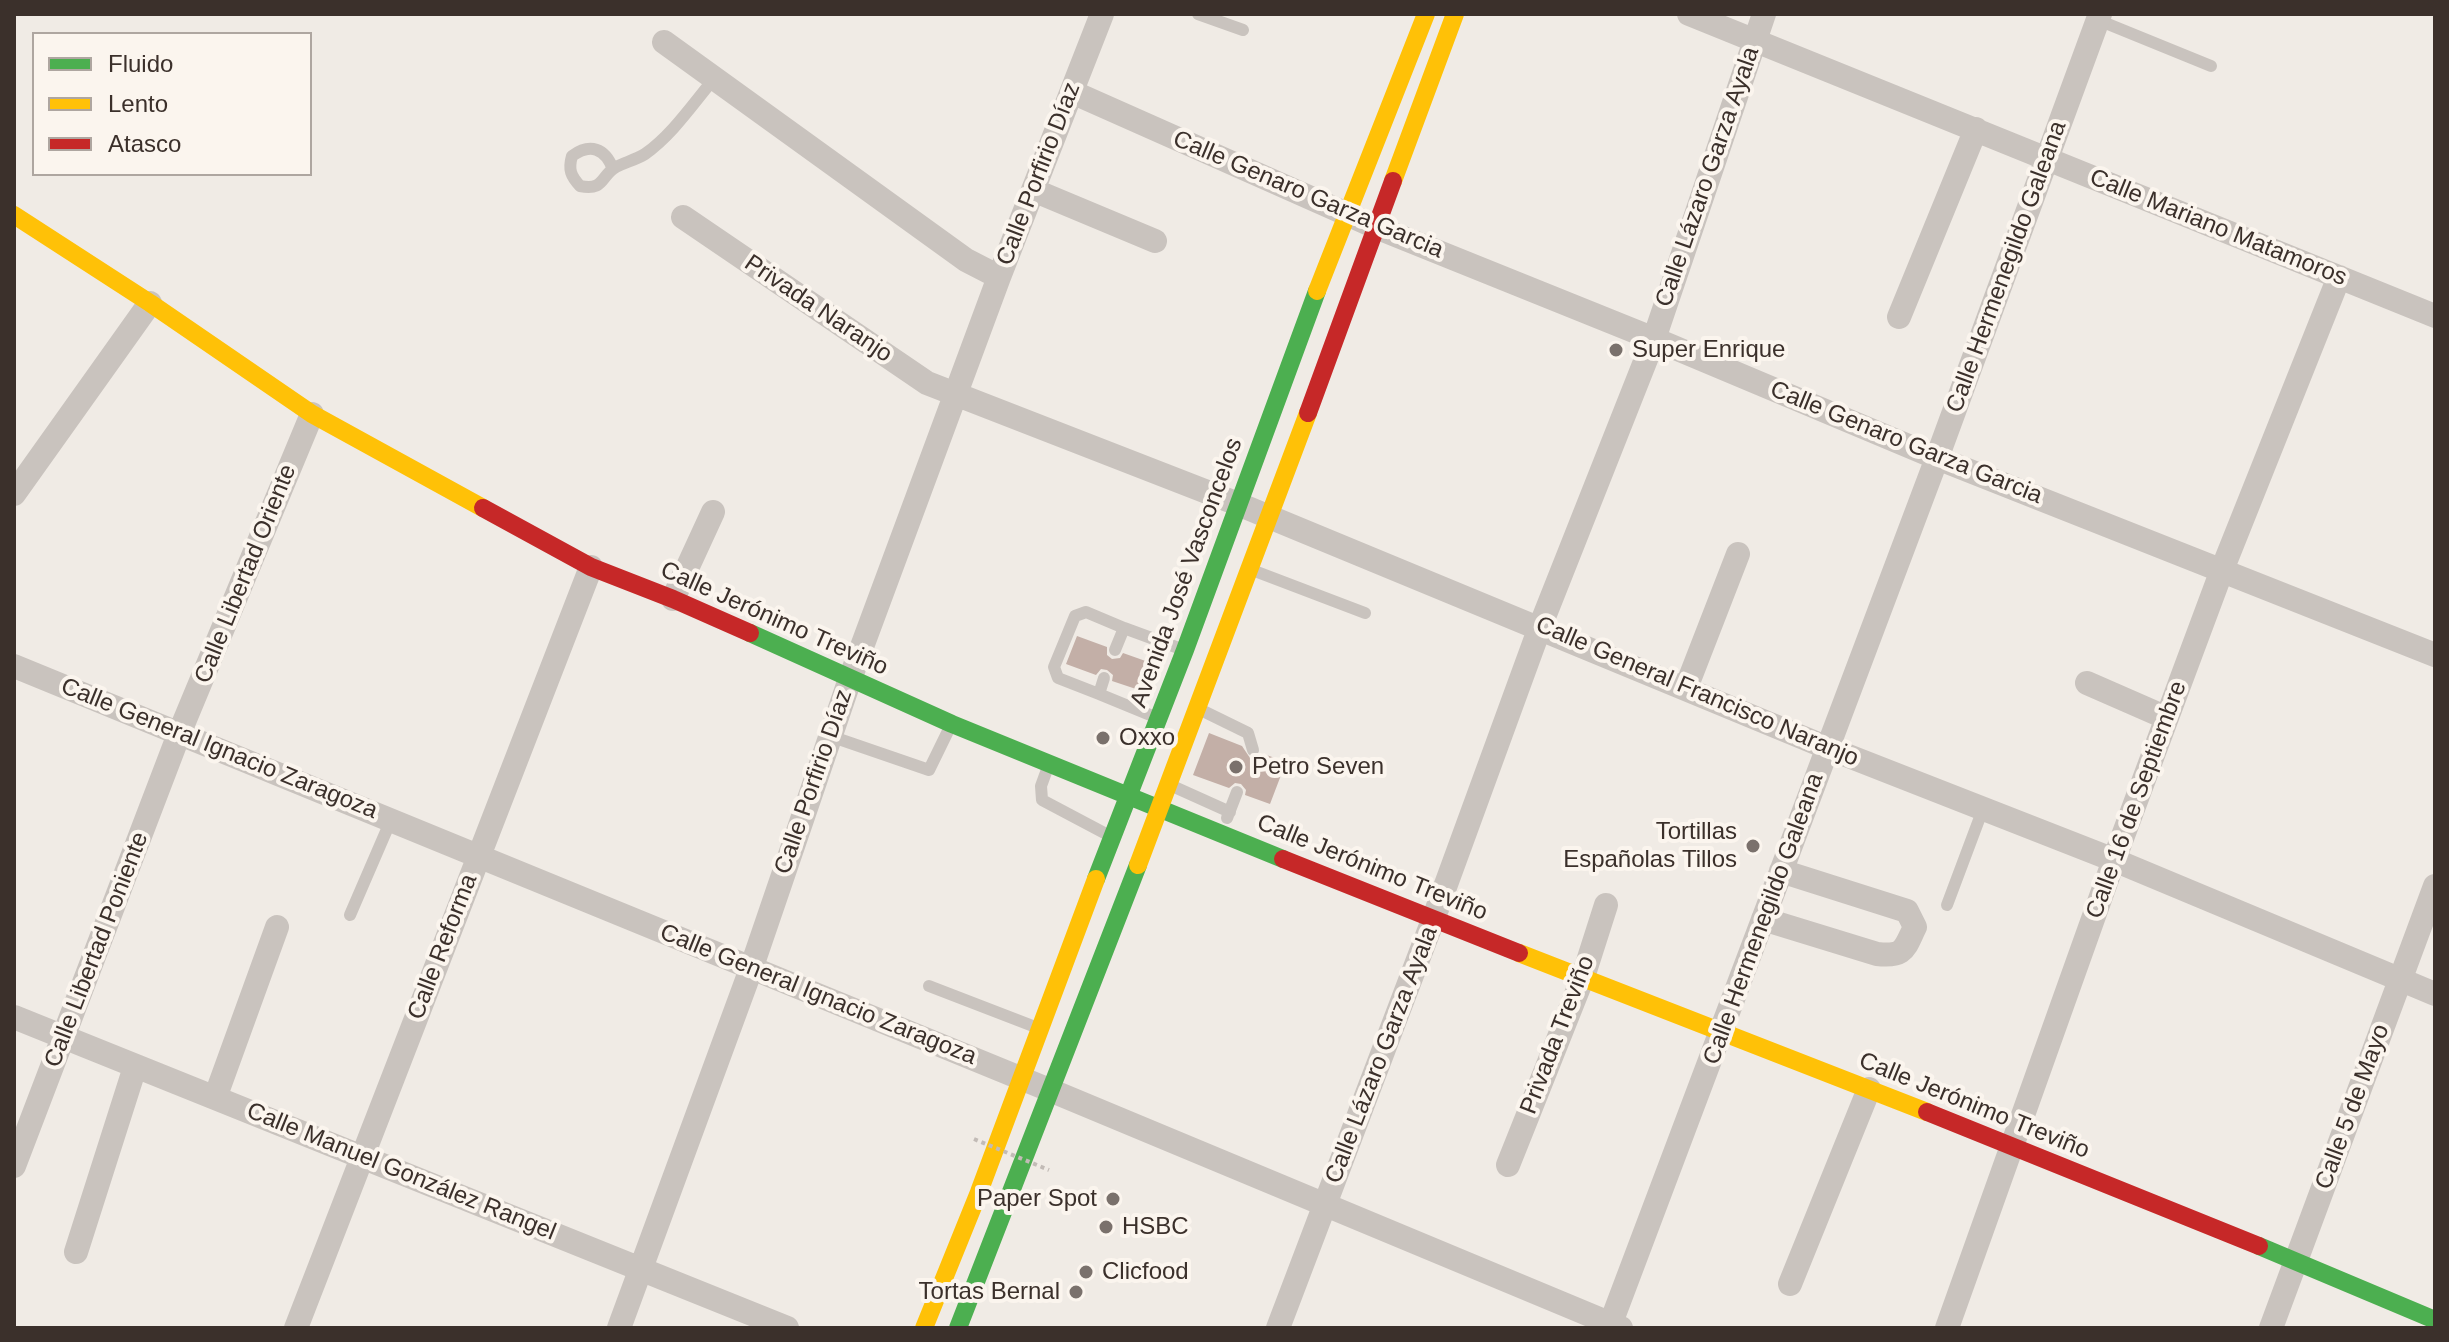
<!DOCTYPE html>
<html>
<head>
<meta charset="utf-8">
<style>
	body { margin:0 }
	#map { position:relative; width:2449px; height:1342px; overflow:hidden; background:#f0ebe5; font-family:Helvetica,sans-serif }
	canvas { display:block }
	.frame { position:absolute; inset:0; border:16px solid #3b302b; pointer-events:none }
	.legend { position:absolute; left:32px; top:32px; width:280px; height:144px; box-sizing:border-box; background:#fbf5ee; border:2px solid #aea6a0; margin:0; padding:10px 14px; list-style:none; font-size:24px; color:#3b302b }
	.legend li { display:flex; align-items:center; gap:16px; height:40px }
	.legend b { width:40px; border:2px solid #aea6a0 }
</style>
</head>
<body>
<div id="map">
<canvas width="2449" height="1342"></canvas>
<div class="frame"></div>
<ul class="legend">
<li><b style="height:10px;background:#4caf50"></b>Fluido</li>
<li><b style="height:10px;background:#ffc107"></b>Lento</li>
<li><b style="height:10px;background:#c62828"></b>Atasco</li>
</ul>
</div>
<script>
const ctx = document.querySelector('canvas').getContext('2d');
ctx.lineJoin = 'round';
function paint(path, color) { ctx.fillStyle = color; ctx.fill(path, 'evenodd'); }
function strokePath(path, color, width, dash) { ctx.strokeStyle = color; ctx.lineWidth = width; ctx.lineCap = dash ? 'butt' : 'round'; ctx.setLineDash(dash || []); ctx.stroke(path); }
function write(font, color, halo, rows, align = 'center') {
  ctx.font = font + ' Helvetica,sans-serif'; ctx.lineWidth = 8; ctx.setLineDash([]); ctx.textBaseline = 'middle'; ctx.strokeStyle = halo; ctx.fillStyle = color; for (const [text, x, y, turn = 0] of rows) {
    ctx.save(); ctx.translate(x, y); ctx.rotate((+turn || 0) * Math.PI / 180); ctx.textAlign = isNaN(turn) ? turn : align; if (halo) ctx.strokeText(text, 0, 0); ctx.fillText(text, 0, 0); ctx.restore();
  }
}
const building = new Path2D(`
	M1077,636l30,11v8l5,4 8,-1 3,-5 31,11 -12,27 -30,-10 1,-6 -6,-5 -6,-1 -5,6 -30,-11z
	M1209,733l33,13 8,12h6l5,-5 25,9 -16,42 -25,-9 1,-5 -5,-6 -6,-1 -6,5 -36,-13z`);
const lane = new Path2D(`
	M1198,14l45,16
	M2098,20l113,46
	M613,169c-8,-21 -23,-26 -41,-13 -4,14 -1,20 8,30 25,5 20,-10 36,-19 10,-5 19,-7 29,-13 27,-19 47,-49 68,-74
	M1252,570l113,43
	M1115,650l9,-22 60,22
	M1104,678l-5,16 56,23
	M1099,694l-41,-16 -4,-11 21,-51 11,-4 38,16
	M1199,709l49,24 5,17
	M830,736l99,34 21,-43
	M1049,764l-8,22 1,14 68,36
	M1170,785l60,27
	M1227,818l10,-26
	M1947,905l36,-96
	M350,915l41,-95
	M929,986l109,42`);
const street = new Path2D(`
	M1689,14l746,302
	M664,42l302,218 33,17
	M1072,92l304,135 278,112 283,119 498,197
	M1033,190l122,51
	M683,217l244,166 311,121 590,244 286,112 321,134
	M1899,317l77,-188
	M14,494l136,-191
	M673,599l40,-87
	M14,666l1038,425 569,237
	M2087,683l80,35
	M1686,688l52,-134
	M1763,919l114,35c28,3 27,-5 38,-27l-8,-16 -126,-40
	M14,1017l773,311
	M215,1098l62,-171
	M1508,1165l75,-188 23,-72
	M14,1166l165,-432 133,-320
	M76,1252l59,-185
	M1790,1284l79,-195
	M296,1328l295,-761
	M619,1328l132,-359 99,-290 149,-402 103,-263
	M1278,1328l155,-408 107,-293 114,-288 110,-325
	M1609,1328l328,-870 163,-444
	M1947,1328l167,-468 108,-290 117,-293
	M2271,1328l164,-442`);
const fast = new Path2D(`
	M750,633l202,91 331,135
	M1096,879l89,-229 132,-359
	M2259,1246l176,74
	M958,1328l180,-463`);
const slow = new Path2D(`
	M1393,181l62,-167
	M14,215l136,88 162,111 171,94
	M1317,291l109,-277
	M1138,865l170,-452
	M1519,953l408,159
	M924,1328l55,-136 117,-313`);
const jam = new Path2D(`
	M1308,413l85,-232
	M483,508l108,59 82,32 77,34
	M1283,859l236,94
	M1927,1112l332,134`);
const pathBridge = new Path2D(`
	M974,1139l75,31`);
const markers = [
	[1616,350,8,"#7a716c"],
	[1103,738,8,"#7a716c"],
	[1236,767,8,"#7a716c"],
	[1753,846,8,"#7a716c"],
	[1113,1199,8,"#7a716c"],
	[1106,1227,8,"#7a716c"],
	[1086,1272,8,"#7a716c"],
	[1076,1292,8,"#7a716c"]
];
const streetNames = [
	["Calle Porfirio Díaz",1039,174,-69],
	["Calle Lázaro Garza Ayala",1708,177,-71],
	["Calle Genaro Garza Garcia",1308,195,23],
	["Calle Mariano Matamoros",2218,228,22],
	["Calle Hermenegildo Galeana",2007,267,-70],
	["Privada Naranjo",818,309,34],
	["Calle Genaro Garza Garcia",1906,443,22],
	["Avenida José Vasconcelos",1187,573,-70],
	["Calle Libertad Oriente",246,574,-68],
	["Calle Jerónimo Treviño",774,619,24],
	["Calle General Francisco Naranjo",1697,692,23],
	["Calle General Ignacio Zaragoza",219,749,22],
	["Calle Porfirio Díaz",814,782,-71],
	["Calle 16 de Septiembre",2137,800,-70],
	["Calle Jerónimo Treviño",1372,868,22],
	["Calle Hermenegildo Galeana",1764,919,-70],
	["Calle Reforma",443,947,-69],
	["Calle Libertad Poniente",97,950,-69],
	["Calle General Ignacio Zaragoza",818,995,22],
	["Privada Treviño",1558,1035,-69],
	["Calle Lázaro Garza Ayala",1382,1055,-69],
	["Calle Jerónimo Treviño",1974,1106,22],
	["Calle 5 de Mayo",2353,1107,-70],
	["Calle Manuel González Rangel",401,1172,22]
];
const poiNames = [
	["Super Enrique",1632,350],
	["Oxxo",1119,738],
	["Petro Seven",1252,767],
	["Tortillas",1737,832,"right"],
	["Españolas Tillos",1737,860,"right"],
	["Paper Spot",1097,1199,"right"],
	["HSBC",1122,1227],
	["Clicfood",1102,1272],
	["Tortas Bernal",1060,1292,"right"]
];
paint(building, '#c3afa7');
strokePath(lane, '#c9c3be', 12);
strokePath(street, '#c9c3be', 24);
strokePath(fast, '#4caf50', 18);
strokePath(slow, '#ffc107', 18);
strokePath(jam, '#c62828', 18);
strokePath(pathBridge, '#c2bbb6', 4, [4, 4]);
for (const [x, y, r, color] of markers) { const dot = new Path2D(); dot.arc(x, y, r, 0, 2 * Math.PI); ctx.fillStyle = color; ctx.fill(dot); strokePath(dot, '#fbf5ee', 3); }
write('24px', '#3b302b', '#fbf5ee', streetNames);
write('24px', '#3b302b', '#fbf5ee', poiNames, 'left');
</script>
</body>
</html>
